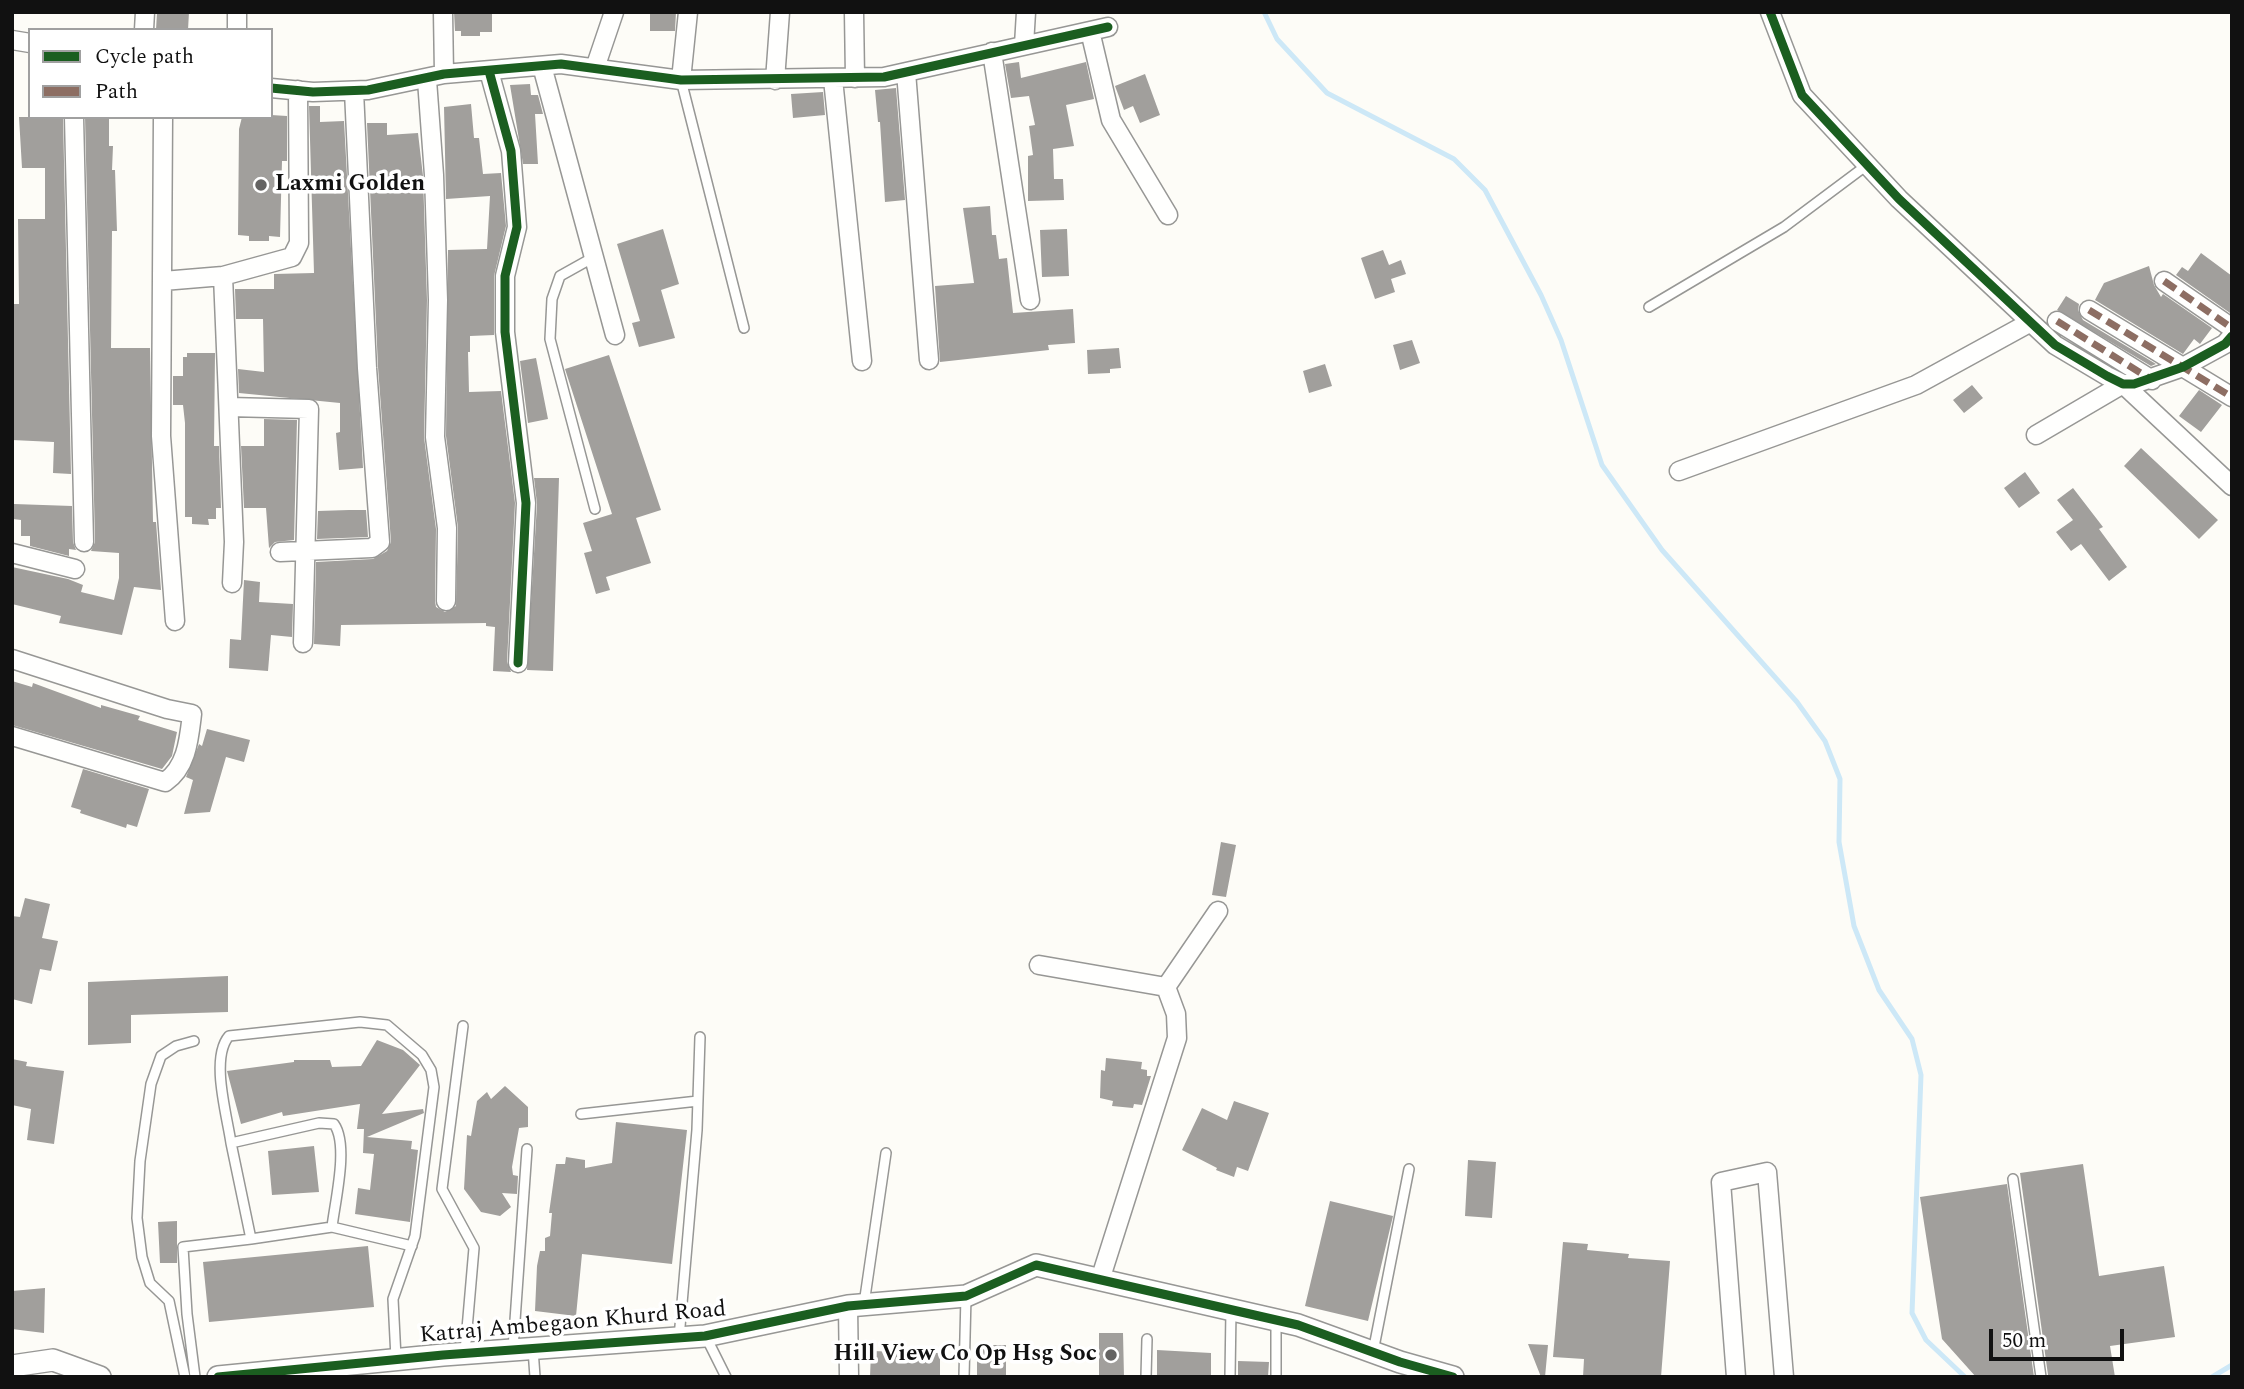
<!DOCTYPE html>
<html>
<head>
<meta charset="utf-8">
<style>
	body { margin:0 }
	#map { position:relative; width:2244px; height:1389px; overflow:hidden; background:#fdfcf7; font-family:Spectral,serif }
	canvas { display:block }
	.frame { position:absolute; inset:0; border:14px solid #111; pointer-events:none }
	.legend { position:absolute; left:28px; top:28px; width:245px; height:91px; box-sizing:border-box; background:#fff; border:2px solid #a0a0a0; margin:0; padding:9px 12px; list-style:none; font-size:21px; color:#111 }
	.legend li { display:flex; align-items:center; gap:14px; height:35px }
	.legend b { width:35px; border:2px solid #a0a0a0 }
	.scale { position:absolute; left:1989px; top:1329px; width:135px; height:32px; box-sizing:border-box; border:4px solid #111; border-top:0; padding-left:9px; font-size:21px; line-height:24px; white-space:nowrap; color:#111; -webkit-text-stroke:5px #fff; paint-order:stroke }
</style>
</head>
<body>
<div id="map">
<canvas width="2244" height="1389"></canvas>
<div class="frame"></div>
<ul class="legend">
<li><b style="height:9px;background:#1b5e20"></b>Cycle path</li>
<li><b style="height:9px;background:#8d6e63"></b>Path</li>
</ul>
<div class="scale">50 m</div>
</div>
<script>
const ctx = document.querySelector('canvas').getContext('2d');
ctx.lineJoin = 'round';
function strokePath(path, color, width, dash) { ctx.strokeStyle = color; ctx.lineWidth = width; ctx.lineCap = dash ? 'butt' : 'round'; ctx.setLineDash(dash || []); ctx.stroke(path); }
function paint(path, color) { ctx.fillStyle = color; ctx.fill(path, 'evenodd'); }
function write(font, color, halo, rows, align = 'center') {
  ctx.font = font + ' Spectral,serif'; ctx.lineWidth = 7; ctx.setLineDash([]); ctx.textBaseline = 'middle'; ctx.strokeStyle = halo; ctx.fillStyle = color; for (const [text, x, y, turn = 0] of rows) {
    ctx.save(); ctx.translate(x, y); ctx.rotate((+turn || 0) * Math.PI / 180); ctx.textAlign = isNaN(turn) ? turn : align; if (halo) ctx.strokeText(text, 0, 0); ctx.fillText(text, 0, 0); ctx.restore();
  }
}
const stream = new Path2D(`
	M1264,12l13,27 50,54 127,66 31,31 56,105 20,45 41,125 60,85 135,152 28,39 15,38 -1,63 15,84 25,64 33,49 9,36 -9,238 14,27 39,37
	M2212,1377l20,-12`);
const building = new Path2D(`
	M157,12h32l-1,18h-32z
	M454,12h38v20h-12v4h-19v-5h-6z
	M650,12h26l-1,19h-25z
	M1019,62l2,16 65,-16 8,37 -28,6 8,41 -21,3 1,30h9l1,21 -36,1v-45l5,-1 -4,-29 6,-1 -6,-29 -18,2 -6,-34z
	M1145,74l15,41 -20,8 -7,-17 -9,4 -9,-24z
	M530,84l1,11h7l5,19h-8l3,50h-15l-13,-79z
	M896,88l9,112 -20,2 -5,-80h-2l-3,-32z
	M823,92l2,23 -32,3 -2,-24z
	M471,104l3,34h5l4,36 18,-1 5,53 -12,50v59l-24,1v16h-2l1,40 32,-1 14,112 -8,159 4,10 -18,-1 2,-44 -9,-1v-3l-145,2 -1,21 -26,-2 2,-82 57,-3 14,-8 4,-9 -13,-175 -11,-244h20v12l31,-2 5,43 4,124 -3,137 12,92 -1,72 1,6 9,5 11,-6 2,-78 -12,-92 2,-186 39,-1 3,-53 -44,3 -2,-92z
	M309,106h11v16l24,-1 19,347 -24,2 -3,-37 4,-1v-29l-101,-10 -1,-24 26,3 -1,-53h-27l-1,-30h39v-15l40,-1z
	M271,115l16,1v45h-5l-2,76 -11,-1v5h-20v-5l-11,-1 1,-106 3,-12z
	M19,117h44l8,357 -18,-1 1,-31 -42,-2v-136h7l-1,-85h27v-51h-23z
	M85,117h24v29h4l-1,24h3l2,61h-5l-1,117h39l3,174h3l5,68 -27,-3 -12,48 -63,-12 2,-7 -49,-12v-37l56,12 15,6 -2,7 33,8 5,-22v-25l-28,-2 4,-9z
	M990,206l2,29h4l3,24 8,-1 6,55 60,-4 2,34 -27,2 1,5 -109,12 -5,-76 39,-3 -11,-75z
	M663,229l16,55 -18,6 14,48 -36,9 -7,-24 8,-2 -23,-77z
	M1067,229l2,47 -27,1 -2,-47z
	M1383,250l6,15 12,-5 5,14 -15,5 4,13 -20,7 -14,-41z
	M2201,253l31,23 -2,37 -54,-38 6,-8 6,4z
	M2149,266l5,19 7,12 2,-3 49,34 -12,16 -6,-5 -11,15 -88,-54 9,-17z
	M2066,296l13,8 -1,6 5,10 73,44 -5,2 -94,-56z
	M1412,340l8,23 -20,7 -7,-25z
	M1119,348l2,20 -11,1v4l-22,1 -1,-24z
	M187,353h28l-1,93h5l2,62h-5v11h-8l1,6 -17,-1v-7h-7v-94l-2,-18h-10v-29h10v-19h4z
	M609,355l52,155 -25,8 15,45 -45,14 4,13 -14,4 -12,-41 8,-2 -9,-28 29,-9 -47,-145z
	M536,358l12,61 -20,4 -8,-62z
	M1325,364l7,22 -23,7 -6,-22z
	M1972,385l11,13 -19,15 -11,-13z
	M2199,390l23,15 -21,27 -22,-16z
	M264,419l33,1 -3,120 -19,2 -6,6 -3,-40h-22l-3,-62h23z
	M2141,448l77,72 -19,19 -75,-73z
	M2025,472l15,21 -21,15 -15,-20z
	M534,478h25l-6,193 -26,-1 10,-166z
	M2073,488l30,39 -4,2 28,38 -18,14 -28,-37 -10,7 -15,-19 17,-12 -16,-20z
	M14,504l58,2 1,36 3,8 -7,-1v7l-39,-10v-10h-9v-16l-8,-1z
	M349,510h17l2,27 -51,2 1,-28z
	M244,580l16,2 -1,20 34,2 -1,33 -21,-2 -3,36 -39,-3 1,-29 11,1z
	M12,681l20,6 1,-4 68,25v-3l39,11 -2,4 39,12 -5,24 -10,13 -150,-44z
	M207,729l43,11 -6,22 -18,-5 -16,55 -26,2 9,-34 -7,-3 13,-33 3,2z
	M83,769l66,20 -12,38 -10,-3 -1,4 -46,-15 1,-3 -10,-3z
	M1221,842l15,3 -10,52 -14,-2z
	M25,898l25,6 -8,34 16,3 -7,30 -11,-2 -8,35 -20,-5v-83l8,1z
	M228,976v36l-97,3v28l-43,2v-63z
	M377,1040l26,10 17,15 -38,49 41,-5 1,4 -57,24 45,4 -1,8 7,1 -8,72 -55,-8 3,-26 12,2 4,-36 -11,-1 1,-24h-7l3,-25 -77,12 -1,-4 -41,12 -14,-53 67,-9v-2h36l2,7 29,-1z
	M1106,1058l36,4 -1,7 6,1v6h4l-9,29 -8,-1 -1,4 -21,-2 1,-5 -13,-3 1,-28 4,1z
	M12,1059l15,3 -1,4 38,5 -10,73 -27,-4 4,-31 -19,-4z
	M505,1086l23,21v20l-9,1 -7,39 1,8 5,1 -1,18 -15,-1 9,14 -11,9 -19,-4 -17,-23 3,-54 4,1 6,-35 10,-9 4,7z
	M1234,1101l35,12 -21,58 -11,-4 -3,10 -18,-7 1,-2 -35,-18 20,-42 25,12z
	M616,1122l71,8 -15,134 -90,-10 -6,62 -41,-5 2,-45 3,-15h5v-13l5,-2 2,-23h-3l7,-49h9l1,-7 19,3v8l27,-5z
	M314,1146l5,46 -47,3 -4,-44z
	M1468,1160l28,2 -4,56 -27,-2z
	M2083,1164l16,112 65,-10 11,71 -65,9 5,31 -67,-2 -28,-202z
	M2007,1184l27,193h-58l-34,-38 -22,-142z
	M1330,1201l63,15 -25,105 -63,-15z
	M177,1221v42h-17l-2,-41z
	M1563,1242l25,2 -1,6 42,4 -1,4 42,3 -9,116h-78l1,-18 -31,-2z
	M368,1246l6,61 -165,15 -6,-60z
	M45,1288l-1,45 -32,-4v-38z
	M1099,1333h24l1,44h-25z
	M1528,1344l20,1 -3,32h-4z
	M977,1345h29v30h-29z
	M1157,1350l54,3v24h-54z
	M871,1351l69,2v24h-70z
	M1238,1361l31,1 -1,15h-30z`);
const service = new Path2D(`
	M681,80l63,248
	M594,257l-34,19 -8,23 -2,40 45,170
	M1649,307l135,-80 83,-62
	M463,1026l-21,163 32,59 -9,104
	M581,1114l117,-13
	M231,1143c-4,-28 -21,-85 -2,-107l131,-14 27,3 35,30 9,15 3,17 -19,149 -22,63 3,59
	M2013,1179l28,198
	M251,1239l81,-12 80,19
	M864,1304l22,-151
	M706,1337l20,40
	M679,1338l18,-208 3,-93
	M513,1349l14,-200
	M533,1349l2,28
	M1373,1352l36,-183
	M185,1377l-16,-76 -19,-18 -8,-26 -5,-39 3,-57 11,-77 10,-28 15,-10 18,-5
	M195,1377l-8,-63 -4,-67 68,-8 -20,-96 88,-20 15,1c15,21 1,77 -2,103
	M964,1377l2,-81
	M1146,1377l1,-38
	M1230,1377l1,-67
	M1276,1377v-56`);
const minor = new Path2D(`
	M443,12l1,62
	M854,12l1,66
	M1770,12l32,83 97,104 156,146 52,31 16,8h11l49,-17 42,-23 7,-8
	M144,30l1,-18
	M237,30v-18
	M1090,31l21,89 57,95
	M12,40l18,3
	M1024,45l2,-33
	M992,52l38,248
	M542,66l73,269
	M595,68l19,-56
	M489,71l22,80 6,76 -12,49v56l21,171 -8,160
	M906,72l23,288
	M833,79l29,282
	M427,80l7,95 4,125 -3,137 12,91 -1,73
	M681,80l7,-68
	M775,80l5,-68
	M271,88l42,4 55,-2 76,-16 117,-10 120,16 203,-3 224,-50
	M74,117l10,425
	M163,117l-2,319 14,185
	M223,276l69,-19 7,-14 -1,-153
	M163,281l60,-5 11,266 -2,41
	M2164,281l68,47
	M2089,310l143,87
	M2057,321l95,59
	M229,407l80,2 -6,234
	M2036,435l87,-51 109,102
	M1679,471l237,-86 113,-62
	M280,552l92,-4 8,-6 -13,-174 -13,-277
	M12,553l63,16
	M12,659l155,50 25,5c-3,25 -5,53 -27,68l-153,-46
	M1039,965l127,22
	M1166,987l52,-76
	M1100,1280l77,-242 -1,-24 -10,-27
	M848,1306l1,71
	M1736,1377l-15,-195 46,-10 17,205`);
const tertiary = new Path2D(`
	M12,1366l41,-6 47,17
	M218,1377l225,-22 262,-19 143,-30 118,-10 70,-31 262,60 102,37 53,15`);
const quiet = new Path2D(`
	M2164,281l68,47
	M2089,310l143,87
	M2057,321l95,59`);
const cycleway = new Path2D(`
	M1770,12l32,83 97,104 156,146 52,31 16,8h11l49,-17 42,-23 7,-8
	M489,71l22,80 6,76 -12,49v56l21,171 -8,160
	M271,88l42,4 55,-2 76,-16 117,-10 120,16 203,-3 224,-50
	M218,1377l225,-22 262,-19 143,-30 118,-10 70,-31 262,60 102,37 53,15`);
const markers = [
	[261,185,7,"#646362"],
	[1111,1355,7,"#646362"]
];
const poiNames = [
	["Laxmi Golden",275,185],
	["Hill View Co Op Hsg Soc",1097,1355,"right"]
];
const streetNames = [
	["Katraj Ambegaon Khurd Road",573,1324,-5]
];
strokePath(stream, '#cde8f7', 5);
paint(building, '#a19f9c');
strokePath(service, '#979795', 12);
strokePath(minor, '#979795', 21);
strokePath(tertiary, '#979795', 24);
strokePath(service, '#fffffe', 9);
strokePath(minor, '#fffffe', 18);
strokePath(tertiary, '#fffffe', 21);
strokePath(quiet, '#8d6e63', 7, [14, 7]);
strokePath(cycleway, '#1b5e20', 9);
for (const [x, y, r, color] of markers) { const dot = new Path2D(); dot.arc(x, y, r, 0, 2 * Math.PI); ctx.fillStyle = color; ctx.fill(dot); strokePath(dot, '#fff', 2.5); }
write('bold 23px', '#111', '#fff', poiNames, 'left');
write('23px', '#111', '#fff', streetNames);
</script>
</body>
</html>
